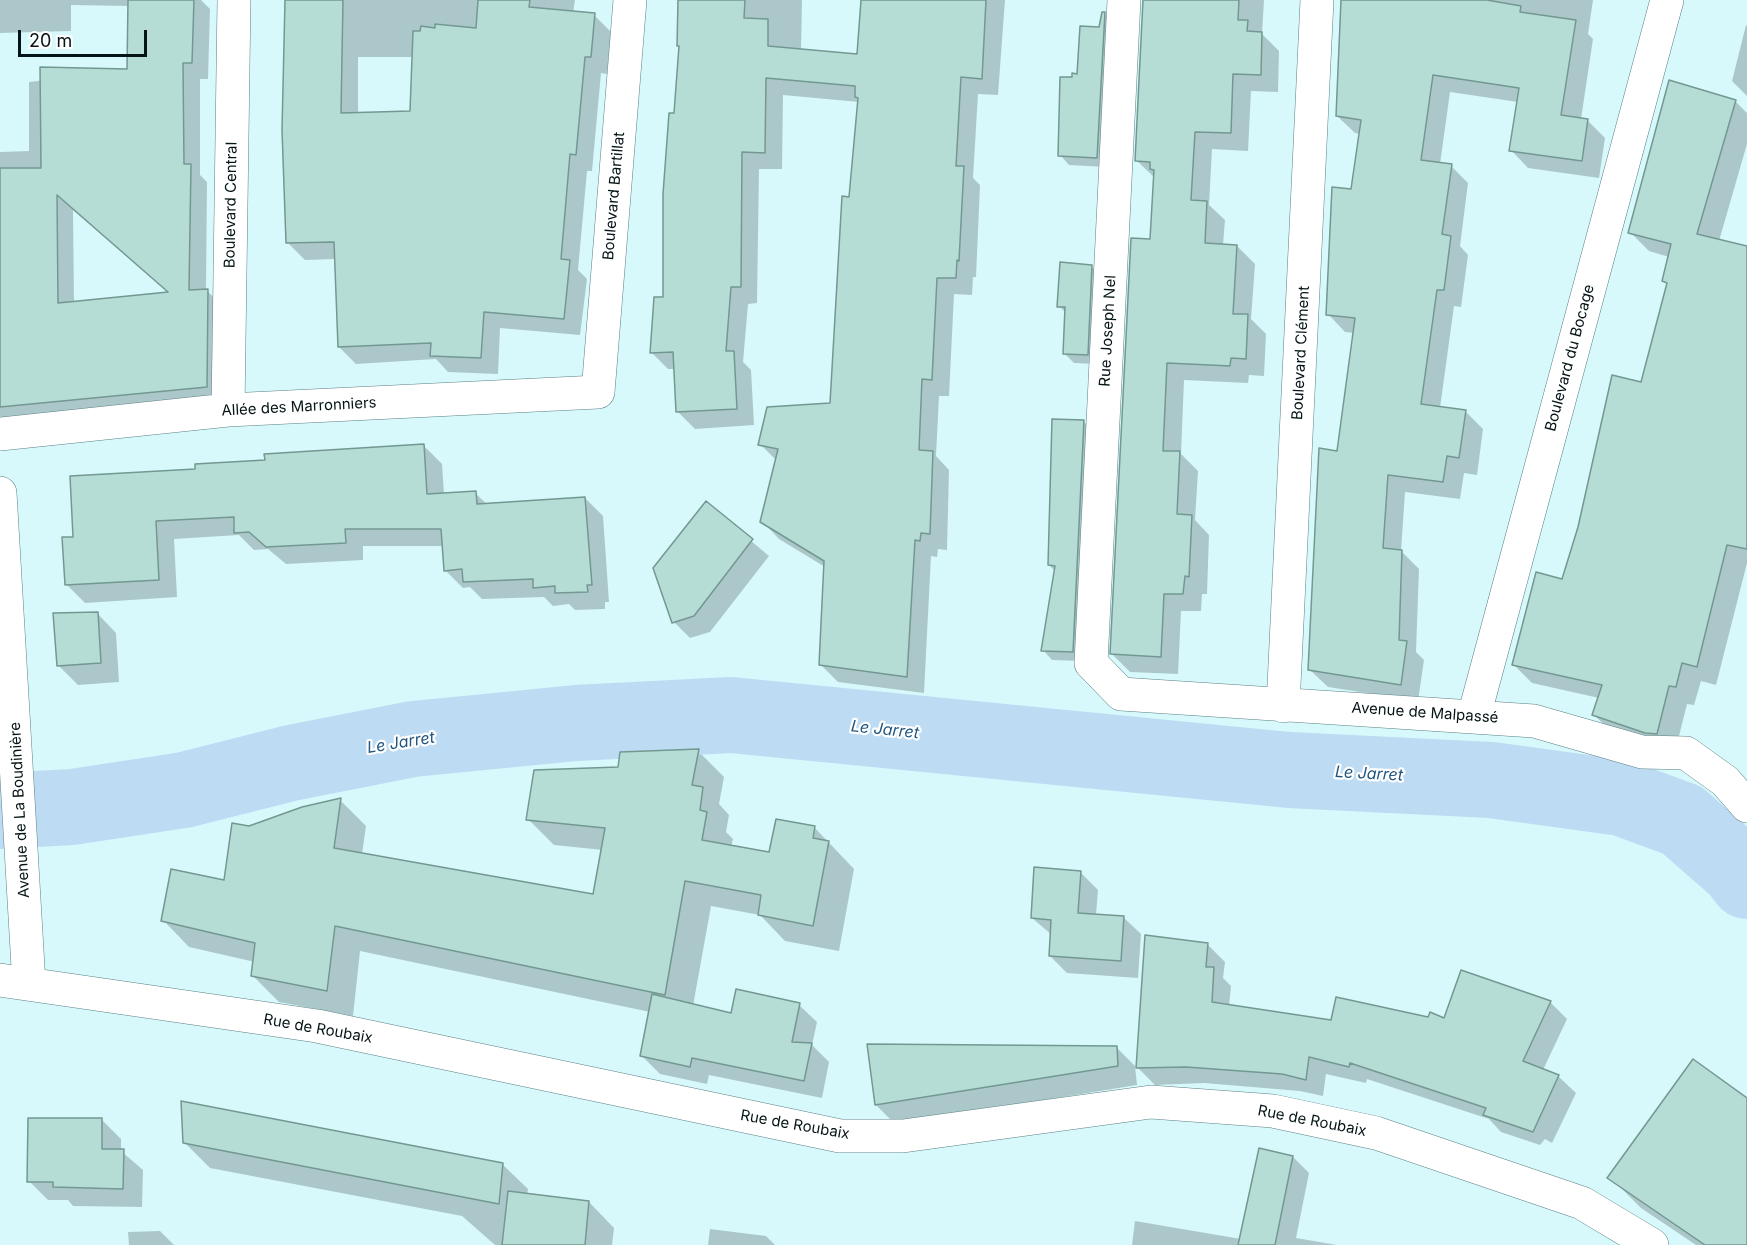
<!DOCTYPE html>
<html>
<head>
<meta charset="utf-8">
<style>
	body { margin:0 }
	#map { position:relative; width:1747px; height:1245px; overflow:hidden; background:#d8f9fc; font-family:Inter,sans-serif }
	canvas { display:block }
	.scale { position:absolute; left:18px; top:30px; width:129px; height:27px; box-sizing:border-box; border:3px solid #051416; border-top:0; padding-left:8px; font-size:18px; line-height:21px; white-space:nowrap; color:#051416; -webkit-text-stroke:4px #fff; paint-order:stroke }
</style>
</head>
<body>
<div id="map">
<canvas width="1747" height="1245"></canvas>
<div class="scale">20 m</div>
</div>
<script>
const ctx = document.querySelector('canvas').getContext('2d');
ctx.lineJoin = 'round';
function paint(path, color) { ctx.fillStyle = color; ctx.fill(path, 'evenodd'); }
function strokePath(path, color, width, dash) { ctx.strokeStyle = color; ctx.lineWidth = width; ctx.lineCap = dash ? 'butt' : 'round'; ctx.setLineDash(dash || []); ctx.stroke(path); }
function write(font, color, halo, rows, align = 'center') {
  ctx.font = font + ' Inter,sans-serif'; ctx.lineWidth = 4.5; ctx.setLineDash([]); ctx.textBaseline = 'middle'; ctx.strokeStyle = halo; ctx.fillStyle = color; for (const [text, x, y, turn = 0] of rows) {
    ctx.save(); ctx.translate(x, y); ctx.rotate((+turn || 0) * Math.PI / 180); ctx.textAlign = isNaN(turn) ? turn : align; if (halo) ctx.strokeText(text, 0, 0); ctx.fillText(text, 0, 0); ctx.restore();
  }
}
const shadow = new Path2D(`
	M0,0h201l9,9 -2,70h-8v96l7,7 -1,108 18,17 -1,96 -223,21v-272l29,-1v-69l99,-11 1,-65 -58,-1v26l-71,2zM73,210l97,84 -96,9z
	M288,0h287l-2,13 21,2 17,17 -4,42 -6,-1 -9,98h-5l-9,99 9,9 -7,56 -80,-7 -2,46 -50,-2 -12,-13 -80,5 -17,-17 -3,-88 -31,1 -17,-17zM358,57h56l-3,56 -53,1z
	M679,0h123l-1,51 57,4 5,-55h142l-7,95 -20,-1 -5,84 7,7 -4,92h-3l-1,18 -18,-1 -5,102h-10l-3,60 13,14 -2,80 -9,-1 -1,8 -6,-1 -7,137 -86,-11 -17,-17 4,-98 -46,-28 -17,-18 15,-60 -17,-17 71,-39 28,-303 -76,-7 -1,74h-23l-2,134 -9,1 -5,58 8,8 3,55 -59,4 -17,-17 -2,-43h-8l-17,-17 13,-53 17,-251 -3,-2z
	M1144,0h120l-2,34 17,17 -1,41 -27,-1 -3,60 -36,-2 -3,56 16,15 -2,25 14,1 18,18 -4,55 15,15 -2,42 -15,-1 -1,8 -64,-3 -3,74 17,17 -3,49 14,15 -2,59h-5l-1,17h-20l-3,63 -48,-2 -18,-18 40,-413 3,-63 -19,-18z
	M1343,0h250l-5,34 5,5 -12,80 6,1 18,18 -6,40 -71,-10 -17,-18 7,-48 -68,-10 -10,72 11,2 17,17 -8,63 8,9 -7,52 -7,-1 -14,102 26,4 17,17 -6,46 -13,-2 -4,26 -55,-7 -4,59 18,18 -3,83 8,8 -6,41 -90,-14 -18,-17 45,-337 -10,-1 -17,-18 33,-180 -6,-1 -18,-17z
	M1104,13l9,10 -7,144 -37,-2 -9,-10 13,-76 6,-3 22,-48z
	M1746,25l1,1v70l-15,-15z
	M1735,101l12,12v31l-28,97 28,14v308l-31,122 -15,-4 -7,24 -7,-1 -12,48 -62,-19 -19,-18 5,-17 -67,-15 -19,-19 50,-83 79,-197 26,-99 -4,-4 5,-24 -20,-6 -19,-19z
	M1091,266l10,10 -5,88 -22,-1 -10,-10 2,-40 -7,-7z
	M1084,422l9,9 -11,230 -30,-1 -9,-10 12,-79 -6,-6z
	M424,446l18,18 2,30 31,-1 13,12 97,-7 18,18 6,86h-4v7l-30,1 -6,-6 -16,2 -9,-9 -62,2 -12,-12 -7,1 -18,-18 -1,-24h-81v14l-77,4 -18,-15 -14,1 -15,-15 -65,4 3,58 -92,6 -18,-18 7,-46 123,-69z
	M706,503l63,53 -59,76 -20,6 -16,-16z
	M97,613l19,20 3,49 -41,3 -20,-20z
	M698,751l26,26 -5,27 10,11 -3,17 7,7 -2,8 40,7 43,-27 40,42 -15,82 -54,-10 -25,-26 -49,-9 -18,100 39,9 67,-10 18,17 -5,23 17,17 -7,36 -113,-23 -2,9 -47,-10 -18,-18 8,-44 -290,-61 -7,65 -74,-14 -26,-26 2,-14 -66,-15 -26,-27 62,-38 24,-55 91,-27 26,26 -4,28 232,42 9,-46 -49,-5 -26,-26 91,-51z
	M1080,872l18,18 -2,25 27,2 18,17 -3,44 -71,-5 -17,-17 2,-21 -20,-17z
	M1208,945l17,17 -2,16 8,8 -2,20 103,15 113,-1 105,-18 17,17 -24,51 16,7 17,16 -24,50 -7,-4 -5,6 -39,-13 -12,-13 -122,-40 -1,4 -40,-9 -3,22 -23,-5 -96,-8 -49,2 -17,-17z
	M1116,1047l19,19 2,19 -242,39 -19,-19z
	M1747,1099v146h-51l-55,-37 -26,-26z
	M102,1120l19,19v12l22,19 -1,37 -69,-1 -5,-6h-20l-19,-19z
	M185,1143l317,21 26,25 -1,6 62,7 25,26 -2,17h-117l-33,-29 -252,-48z
	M1293,1157l16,16 -13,65 41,7h-205l3,-24 106,18z
	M710,1229l56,7 9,9h-67z
	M160,1231l14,14h-45l-1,-13z`);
const river = new Path2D(`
	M0,811l72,-4 112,-17 107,-27 122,-24 163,-16 155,-8 558,55 202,10 131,18 60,22 56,49 9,12`);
const building = new Path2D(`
	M128,0h66l-2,63h-9l1,101h7l-2,126 19,-1 -1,98 -207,20v-239h41l-1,-101 87,2zM57,195l111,97 -110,11z
	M285,0h58l-2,113 69,-2 3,-80h7l1,-5 14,2v-4l41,4 2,-28h52l-1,7 66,6 -4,44h-6l-9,98 -6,-1 -9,105 9,1 -6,59 -80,-7 -3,46 -51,-2 1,-13 -93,4 -4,-105 -48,1 -4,-113z
	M678,0h67l-1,18 24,1v27l89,8 4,-54h125l-4,79 -21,-2 -5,89h8l-5,95 -2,-1 -1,18h-19l-5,102 -10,-1 -3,71 14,1 -3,83 -9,-1 -1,8 -5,-1 -8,137 -88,-12 5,-104 -64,-39 18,-73 -20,-4 9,-38 63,-4 12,-207 7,1 9,-99 -3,-1v-11l-89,-8 -1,75 -23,-1 -1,135h-10l-5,64h8l3,58 -61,3 -3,-60 -23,1 4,-56h9v-103l6,-81h5l5,-67h-2z
	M1143,0h96l-1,20h10l-1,11 15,1 -1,43 -28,-1 -2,59 -36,-1 -4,68 16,1 -2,42 32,2 -4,69h15l-2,45 -15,-1 -1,8 -63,-3 -4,88h17l-3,63 15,1 -3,62 -4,-1 -2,18h-19l-3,63 -51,-3 21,-416 19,1 4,-69 -4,-1v-7l-15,-1z
	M1341,0h146l34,6 -1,6 56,8 -15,95 27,4 -6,42 -73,-10 10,-63 -86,-13 -12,85 31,4 -10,70 9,2 -7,54h-7l-16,114 45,6 -7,48 -12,-2 -4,26 -55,-7 -5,73 19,2 -3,90 8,1 -6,44 -93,-15 11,-222 18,3 18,-133 -29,-3 6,-128 19,2 10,-69 -25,-4z
	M1102,12h3l-8,146 -39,-2 2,-79h12v-4l5,1 3,-48 19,1z
	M1669,80l67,20 -39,134 50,12v303l-20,-4 -30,122 -15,-4 -6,24 -7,-1 -12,48 -12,-1 -53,-18 10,-30 -90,-20 24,-93 26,7 16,-52 34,-152 29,7 26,-99 -5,-2 9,-37 -43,-11z
	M1060,262l32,3 -4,90 -25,-1 2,-47h-8z
	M1052,419l32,1 -11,232 -32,-1 14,-85 -7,-1z
	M424,444l3,50 49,-3 1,13 108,-7 7,88h-5l1,7 -33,1v-7l-22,2v-9l-70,3 -1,-13 -18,2 -3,-42h-96l1,14 -80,4 -17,-15 -15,1v-16l-78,4 3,59 -94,5 -3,-48h11l-3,-61 125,-7v-5l70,-4 -1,-6z
	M706,501l47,38 -59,77 -22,7 -19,-55z
	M98,612l3,51 -44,3 -4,-53z
	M699,749l-7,36 11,2 -3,23 7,2 -5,28 67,12 7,-33 39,7 -2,12 16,3 -16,85 -55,-11 3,-20 -76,-14 -20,114 -330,-69 -8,65 -76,-15 4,-33 -94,-22 10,-52 53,11 8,-57 17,3 53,-19 39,-9 -7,50 259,46 12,-66 -79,-8 8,-50 84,-3 2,-15z
	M1034,867l47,4 -3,42 46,3 -3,45 -72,-5 2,-36 -20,-2z
	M1145,935l63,8 -2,24h8l-2,35 119,18 5,-23 92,20 2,-5 14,6 17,-48 90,31 -28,60 36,14 -26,57 -50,-17 3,-7 -136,-45 -1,4 -40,-10 -3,23 -24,-6 -96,-7 -50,1z
	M736,989l64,14 -8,39 20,1 -8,38 -112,-23 -2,9 -50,-11 12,-62 79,19z
	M867,1044l250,2 1,20 -243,39z
	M1693,1059l54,39v147h-42l-98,-67z
	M181,1101l322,62 -4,41 -316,-61z
	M28,1118h74v31h22l-1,40 -70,-2v-5h-26z
	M1259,1148l34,8 -18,89h-37z
	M508,1191l81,10 -4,44h-83z`);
const minor = new Path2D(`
	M1124,0l-33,663 30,31 413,27 108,31 44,1 39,28 22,25
	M228,410l6,-410
	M0,434l228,-24 370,-18 32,-392
	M0,493l29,491
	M1283,706l34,-706
	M1474,716l193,-716
	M0,980l317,46 523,110h63l248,-34 122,9 103,22 206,70 70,42`);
const streetNames = [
	["Boulevard Bartillat",614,196,-85],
	["Boulevard Central",231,205,-89],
	["Rue Joseph Nel",1108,331,-87],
	["Boulevard Clément",1301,353,-87],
	["Boulevard du Bocage",1570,358,-75],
	["Allée des Marronniers",299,407,-3],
	["Avenue de Malpassé",1425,713,4],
	["Avenue de La Boudinière",20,810,-93],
	["Rue de Roubaix",318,1029,10],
	["Rue de Roubaix",1312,1121,11],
	["Rue de Roubaix",795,1125,10]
];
const waterNames = [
	["Le Jarret",885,730,6],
	["Le Jarret",401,743,-9],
	["Le Jarret",1369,774,3]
];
paint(shadow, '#0003');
strokePath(river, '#bedbf4', 76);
paint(building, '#b5ddd6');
strokePath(building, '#729891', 1.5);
strokePath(minor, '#5a8184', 34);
strokePath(minor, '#fff', 33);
write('15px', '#051416', '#fff', streetNames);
write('italic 16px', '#205680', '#fff', waterNames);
</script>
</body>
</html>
